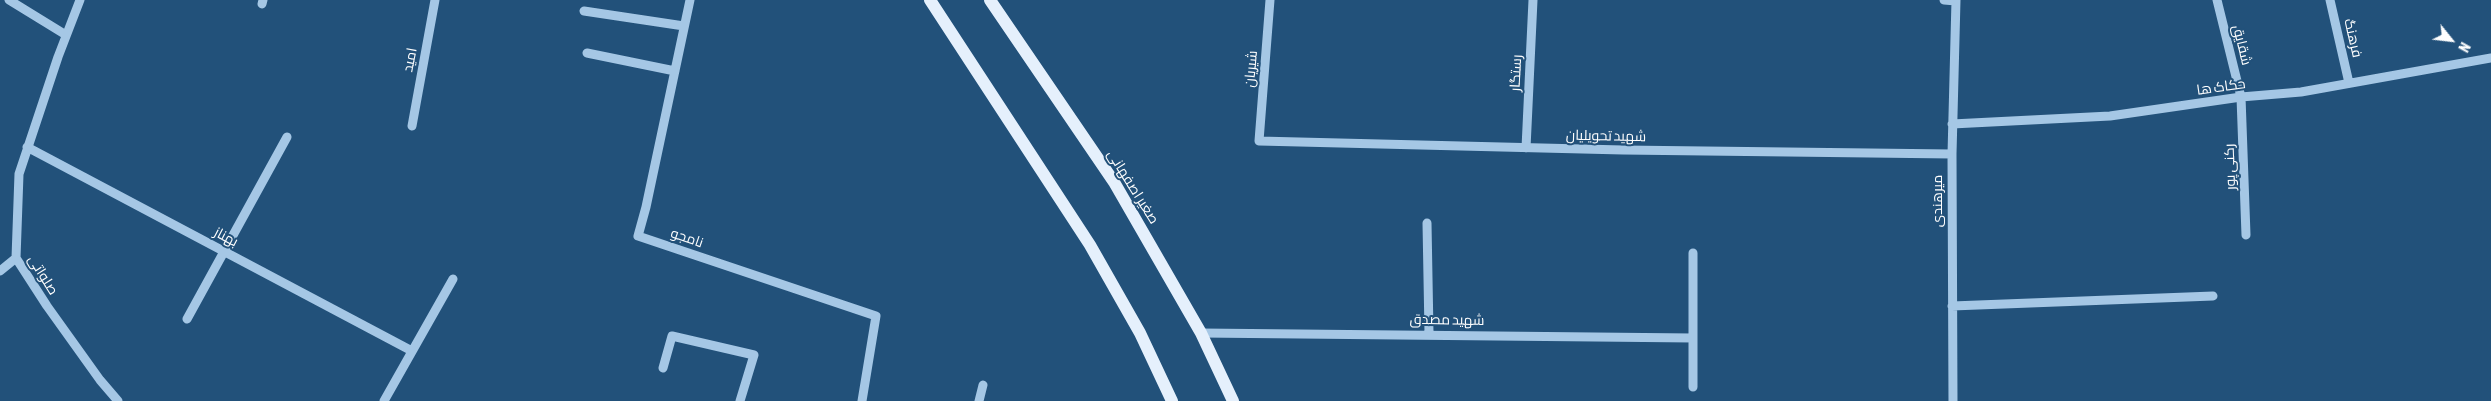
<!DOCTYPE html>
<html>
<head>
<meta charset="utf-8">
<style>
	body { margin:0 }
	#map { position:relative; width:2491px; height:401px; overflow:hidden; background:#22517a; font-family:"Asap Condensed",sans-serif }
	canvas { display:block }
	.north { position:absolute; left:2426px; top:15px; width:50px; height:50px; -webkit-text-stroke:4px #22517a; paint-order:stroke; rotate:119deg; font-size:14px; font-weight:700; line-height:20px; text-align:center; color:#fff }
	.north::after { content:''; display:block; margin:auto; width:18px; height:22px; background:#fff; clip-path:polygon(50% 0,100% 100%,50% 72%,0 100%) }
</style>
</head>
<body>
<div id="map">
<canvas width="2491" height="401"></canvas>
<div class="north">N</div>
</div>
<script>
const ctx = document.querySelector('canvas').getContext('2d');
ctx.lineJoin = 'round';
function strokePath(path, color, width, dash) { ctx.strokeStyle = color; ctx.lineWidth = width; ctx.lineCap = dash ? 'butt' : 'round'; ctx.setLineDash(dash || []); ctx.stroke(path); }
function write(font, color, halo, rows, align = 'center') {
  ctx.font = font + ' "Asap Condensed",Cairo,sans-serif'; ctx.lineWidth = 4; ctx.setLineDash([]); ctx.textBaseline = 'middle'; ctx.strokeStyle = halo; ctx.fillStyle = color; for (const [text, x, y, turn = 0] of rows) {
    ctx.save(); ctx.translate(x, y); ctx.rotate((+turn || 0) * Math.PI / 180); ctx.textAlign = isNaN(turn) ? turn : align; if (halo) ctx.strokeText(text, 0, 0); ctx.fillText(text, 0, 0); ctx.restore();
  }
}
const minor = new Path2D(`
	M9,0l57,35
	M80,0l-22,57 -39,117 -3,84 31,48 53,74 18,21
	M690,0l-44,207 -8,29 238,80 -14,85
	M1270,0l-11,141 364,9 329,4
	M1944,0l12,1
	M2217,0l24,97 5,138
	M2330,0l19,83
	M262,4l1,-4
	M584,11l100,15
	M587,53l88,18
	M1952,124l158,-8 131,-19 60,-5 190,-34
	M412,126l23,-126
	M27,147l385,204
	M1526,148l7,-148
	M1427,223l2,110
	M0,271l16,-13
	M1952,306l261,-10
	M187,319l100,-182
	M1201,333l492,5
	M663,368l9,-32 82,19 -14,46
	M1693,387v-134
	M384,401l69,-122
	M979,401l4,-16
	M1953,401l-1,-247 4,-154`);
const major = new Path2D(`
	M930,0l160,245 50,88 32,68
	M990,0l124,182 87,151 32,68`);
const streetNames = [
	["فرهنگ",2353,38,77],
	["شقایق",2242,45,76],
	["امید",410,60,-79],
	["شیریان",1251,69,-85],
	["رستگار",1516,73,-87],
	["حکاک ها",2221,87,-8],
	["شهید تحویلیان",1606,136,1],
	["رکنی پور",2230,167,-92],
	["صغیر اصفهانی",1133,187,58],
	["میرهندی",1938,201,-90],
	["بهناز",226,237,28],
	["نامجو",687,238,19],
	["صلواتی",43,275,58],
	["شهید مصدق",1447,320,1]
];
strokePath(minor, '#a5c7e5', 9);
strokePath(major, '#e5f0fc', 12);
write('14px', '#fff', '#22517a', streetNames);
</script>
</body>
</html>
